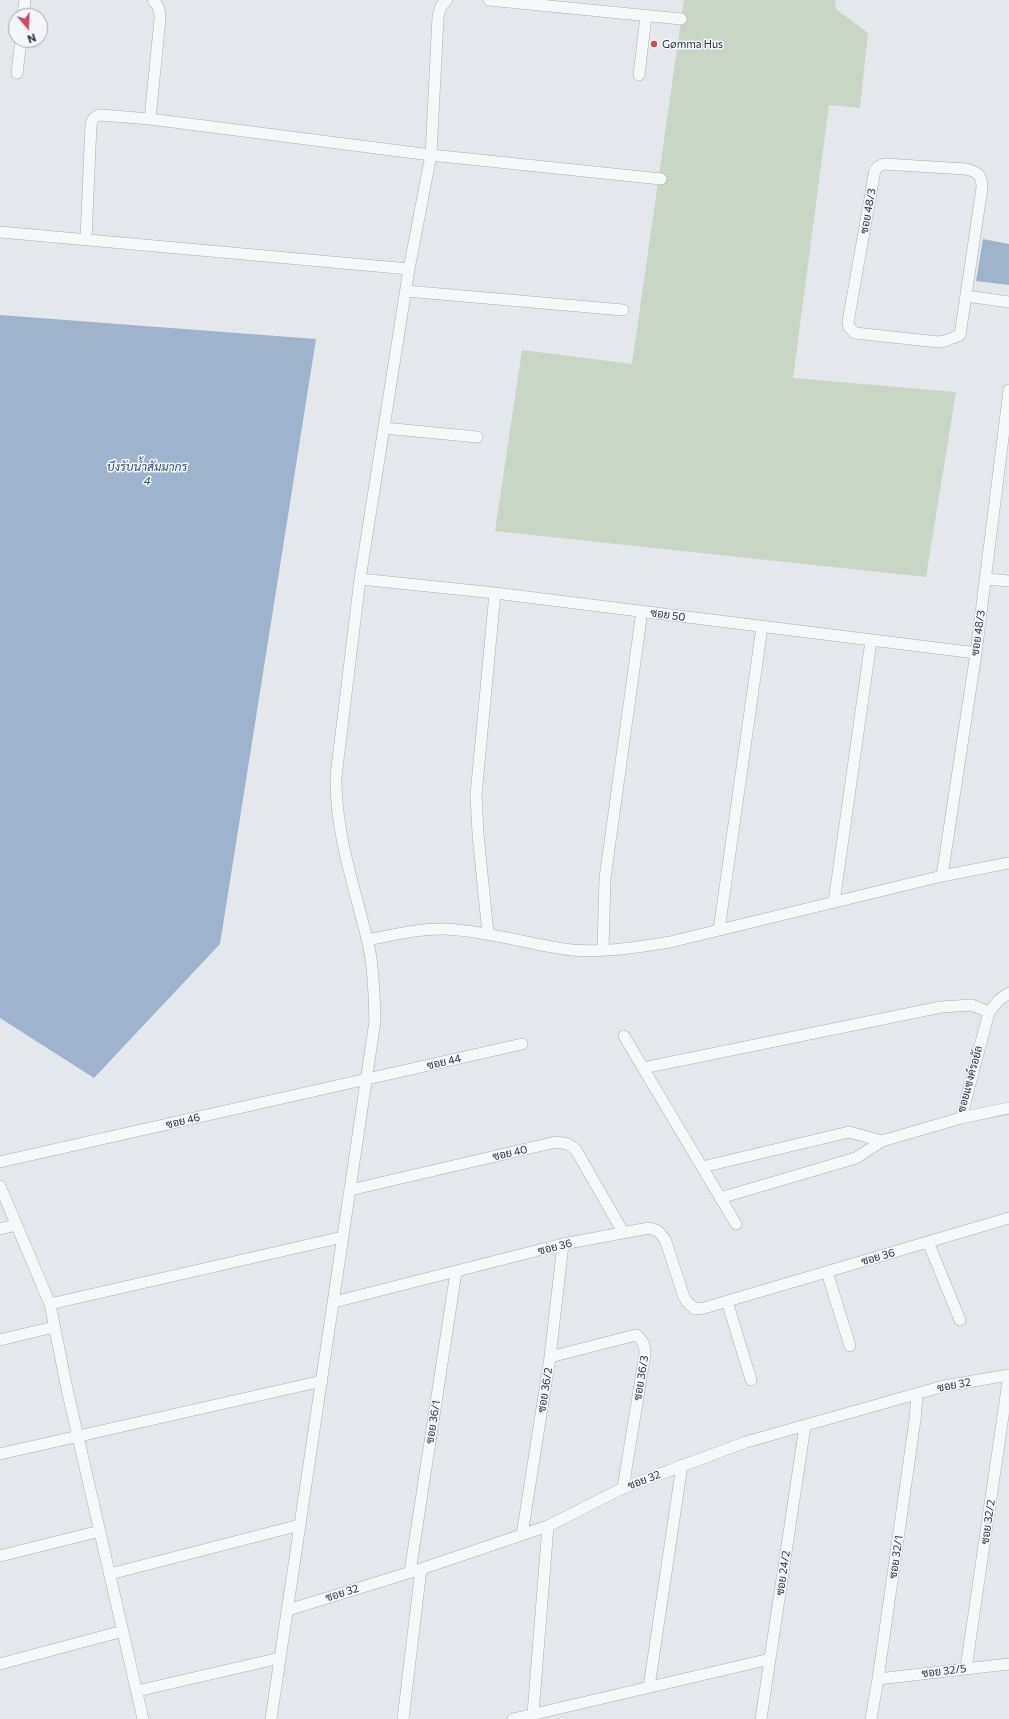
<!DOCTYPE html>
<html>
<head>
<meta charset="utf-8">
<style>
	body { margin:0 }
	#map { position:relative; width:1009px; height:1719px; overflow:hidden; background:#e4e7ec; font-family:Commissioner,sans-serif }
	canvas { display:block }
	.north { position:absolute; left:8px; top:8px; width:40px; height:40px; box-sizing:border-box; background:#f4f6f9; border:1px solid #a4a8b1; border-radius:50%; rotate:161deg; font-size:11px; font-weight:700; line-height:16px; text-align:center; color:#2b3445 }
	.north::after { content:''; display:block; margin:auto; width:14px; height:18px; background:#d1495b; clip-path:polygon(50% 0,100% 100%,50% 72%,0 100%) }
</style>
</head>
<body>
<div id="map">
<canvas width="1009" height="1719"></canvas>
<div class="north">N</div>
</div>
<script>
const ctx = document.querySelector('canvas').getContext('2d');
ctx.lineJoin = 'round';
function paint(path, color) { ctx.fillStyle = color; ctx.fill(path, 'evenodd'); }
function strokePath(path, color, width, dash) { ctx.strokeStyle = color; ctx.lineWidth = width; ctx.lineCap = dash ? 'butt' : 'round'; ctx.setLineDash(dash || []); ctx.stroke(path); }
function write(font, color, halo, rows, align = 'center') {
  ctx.font = font + ' Commissioner,Sarabun,sans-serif'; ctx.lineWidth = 3; ctx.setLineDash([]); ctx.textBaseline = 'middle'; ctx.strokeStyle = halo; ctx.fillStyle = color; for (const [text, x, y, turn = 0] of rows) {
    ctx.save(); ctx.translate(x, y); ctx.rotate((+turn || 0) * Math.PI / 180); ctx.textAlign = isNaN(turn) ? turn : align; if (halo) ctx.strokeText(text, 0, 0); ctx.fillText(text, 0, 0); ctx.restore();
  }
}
const green = new Path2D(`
	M684,0h151l1,9 32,24 -8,75 -31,-3 -36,273 163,14 -30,185 -431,-46 27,-181 110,14z`);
const water = new Path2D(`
	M983,239l26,5v41l-33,-4z
	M0,315l316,24 -96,605 -126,134 -94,-60z`);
const minor = new Path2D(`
	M489,0l192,19
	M23,16l2,-16
	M17,73l4,-33
	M639,75l7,-59
	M150,119l10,-100c0,-8 -1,-13 -7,-19
	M884,164l82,5c12,3 16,6 16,19l-22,147 -15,6 -7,1 -83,-9 -6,-6 -1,-5 27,-152 4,-4z
	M0,232l409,37
	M86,239l5,-114c1,-6 3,-9 10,-10l49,4 281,36 230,24
	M406,291l217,19
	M966,296l43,6
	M384,428l93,9
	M360,579l135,14 481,60
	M986,579l23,2
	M942,876l34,-223 33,-263
	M834,902l37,-261
	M719,930l43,-303
	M488,934l-10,-100 -2,-39 19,-202
	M367,940c26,-5 53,-12 79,-11 43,2 84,16 126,21 32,3 66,-3 98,-8l272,-66 67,-13
	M603,950l2,-72 37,-267
	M624,1036l112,188
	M643,1068l298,-61 31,-2 17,7
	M961,1118l48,-10
	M0,1162l522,-118
	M702,1167l147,-35 33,9
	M0,1186l50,118 17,85 76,330
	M350,1190l206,-48 12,2 8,6 47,82
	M720,1198l136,-40 26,-17 79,-23 28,-106 10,-12 10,-7
	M0,1229l16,-4
	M928,1242l32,78
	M827,1272l23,74
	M727,1301l24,79
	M334,1302l229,-58 86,-16 9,3 7,8 19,58 4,6 7,6 9,-1 305,-90
	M50,1304l293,-67
	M0,1340l54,-13
	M550,1357l86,-22c7,5 9,10 9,19l-22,134
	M0,1454l322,-73
	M522,1535l28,-178 13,-113
	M0,1556l100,-25
	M410,1572l46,-300
	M110,1574l190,-49
	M288,1610l133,-41 127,-43 75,-38 123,-46 198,-56 65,-11
	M0,1664l123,-33
	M966,1668l43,-293
	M878,1679l131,-15
	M649,1687l33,-222
	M137,1691l143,-33
	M533,1714l15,-188
	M271,1719l104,-698c-1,-24 -1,-50 -6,-74 -13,-56 -34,-112 -33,-171l24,-197 49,-310 22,-114 7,-138 3,-11 6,-6
	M403,1719l18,-150
	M513,1719l257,-60
	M761,1719l44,-293
	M871,1719l7,-40 37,-259 2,-26`);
const markers = [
	[654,44,4,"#d1495b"]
];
const poiNames = [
	["Gømma Hus",662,44]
];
const streetNames = [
	["ซอย 48/3",868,211,-80],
	["ซอย 50",668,615,8],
	["ซอย 48/3",978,633,-82],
	["ซอย 44",444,1062,-13],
	["ซอยแซงค์รอยัล",970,1079,-75],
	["ซอย 46",183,1121,-13],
	["ซอย 40",510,1153,-13],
	["ซอย 36",555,1247,-14],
	["ซอย 36",878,1257,-16],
	["ซอย 36/3",641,1378,-81],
	["ซอย 32",954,1385,-11],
	["ซอย 36/2",545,1390,-81],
	["ซอย 36/1",433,1422,-81],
	["ซอย 32",644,1480,-21],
	["ซอย 32/2",988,1522,-82],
	["ซอย 32/1",896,1557,-82],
	["ซอย 24/2",783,1573,-82],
	["ซอย 32",342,1593,-17],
	["ซอย 32/5",944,1671,-7]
];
const waterNames = [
	["บึงรับน้ำสัมมากร",147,467],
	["4",147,481]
];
paint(green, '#c9d6c5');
paint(water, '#9fb4cc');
strokePath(minor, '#a9aeb7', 12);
strokePath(minor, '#f7f8fa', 11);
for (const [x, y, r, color] of markers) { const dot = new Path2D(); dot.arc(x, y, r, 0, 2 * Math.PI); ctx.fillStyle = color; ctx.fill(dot); strokePath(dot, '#f4f6f9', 1.5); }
write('11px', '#2b3445', '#f4f6f9', poiNames, 'left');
write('11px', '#2b3445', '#f4f6f9', streetNames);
write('italic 12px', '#34527a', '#f4f6f9', waterNames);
</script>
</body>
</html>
